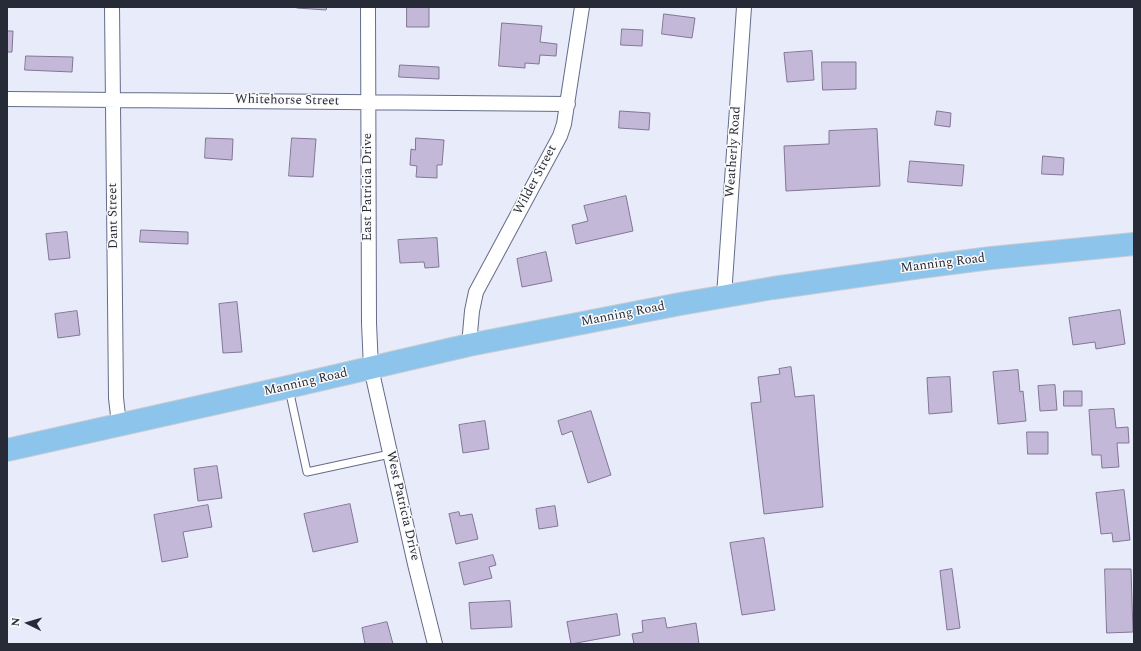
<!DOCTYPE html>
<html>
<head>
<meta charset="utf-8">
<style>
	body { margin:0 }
	#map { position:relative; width:1141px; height:651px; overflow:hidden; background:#e8ecfa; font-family:Spectral,serif }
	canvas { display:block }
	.frame { position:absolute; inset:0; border:8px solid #272b37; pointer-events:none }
	.north { position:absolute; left:8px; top:603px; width:40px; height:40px; -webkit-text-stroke:3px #fafafa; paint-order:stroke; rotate:275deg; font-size:11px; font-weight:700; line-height:16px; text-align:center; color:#272b37 }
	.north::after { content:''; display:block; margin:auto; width:14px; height:18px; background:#272b37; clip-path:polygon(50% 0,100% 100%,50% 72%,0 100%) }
</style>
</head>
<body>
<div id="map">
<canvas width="1141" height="651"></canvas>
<div class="frame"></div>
<div class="north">N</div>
</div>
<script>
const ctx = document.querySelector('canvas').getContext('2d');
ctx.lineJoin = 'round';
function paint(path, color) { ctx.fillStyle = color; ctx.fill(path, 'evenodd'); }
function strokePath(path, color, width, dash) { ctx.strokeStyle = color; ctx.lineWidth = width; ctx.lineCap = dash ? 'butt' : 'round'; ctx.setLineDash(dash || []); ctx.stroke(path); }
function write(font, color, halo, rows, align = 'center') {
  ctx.font = font + ' Spectral,serif'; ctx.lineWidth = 3; ctx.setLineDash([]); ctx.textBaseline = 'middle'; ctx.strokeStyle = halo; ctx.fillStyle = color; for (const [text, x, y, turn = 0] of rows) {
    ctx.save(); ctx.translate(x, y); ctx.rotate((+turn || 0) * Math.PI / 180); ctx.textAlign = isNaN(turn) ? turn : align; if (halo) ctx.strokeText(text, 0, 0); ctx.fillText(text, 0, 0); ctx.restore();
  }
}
const building = new Path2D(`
	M297,7h30l-1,3 -29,-2z
	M407,7h22v20h-22z
	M664,14l31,4 -3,20 -30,-4z
	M502,23l40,3 -2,16 17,2 -1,12 -16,-1 -1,9 -14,-1v5l-26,-2z
	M622,29l21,1 -1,16 -21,-1z
	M7,31h6l-1,21h-5z
	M812,51l2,29 -27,2 -3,-29z
	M26,56l47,1 -1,15 -47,-2z
	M822,62h34v27l-33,1z
	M400,65l39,2v12l-40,-2z
	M620,111l30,2 -1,17 -30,-2z
	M937,111l14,2 -1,14 -15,-2z
	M877,129l3,57 -94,5 -2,-45 45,-2v-13z
	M206,138l27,1 -1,21 -27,-2z
	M292,138l24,1 -3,38 -24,-1z
	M416,138l28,2 -2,25h-5v13l-21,-1 1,-11 -7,-1 1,-16 4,1z
	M1043,156l21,2 -1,17 -21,-1z
	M910,161l54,4 -2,21 -54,-4z
	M626,196l7,35 -57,13 -4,-19 16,-4 -4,-15z
	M141,230l47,2v12l-48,-2z
	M67,232l3,26 -21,2 -3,-26z
	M437,238l2,29 -14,1 -1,-6 -24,1 -2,-23z
	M546,252l6,29 -30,6 -5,-28z
	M237,302l5,50 -19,1 -4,-49z
	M1120,310l5,34 -29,5 -1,-7 -22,3 -4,-27z
	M77,311l3,24 -22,3 -3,-24z
	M791,367l4,30 19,-2 9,112 -59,7 -13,-111 10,-1 -3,-25 22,-3 -1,-5z
	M1018,370l2,22 3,-1 3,30 -28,3 -5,-52z
	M950,377l2,35 -23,2 -2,-36z
	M1055,385l2,25 -17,1 -2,-25z
	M1064,391h18v15h-18z
	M1114,409l2,19 12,-1 1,16h-12l2,24 -17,1 -1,-13h-9l-3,-45z
	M591,411l20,64 -23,8 -16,-52 -10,4 -4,-14z
	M485,421l4,28 -26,4 -4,-28z
	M1027,432h21v22h-20z
	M217,466l5,32 -24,3 -4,-32z
	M1124,490l6,50 -17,2 -1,-9 -11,1 -5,-41z
	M350,504l8,38 -45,10 -9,-38z
	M208,505l4,22 -29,5 5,25 -26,5 -8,-47z
	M555,506l3,20 -19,3 -3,-20z
	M459,512l1,4 12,-2 6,25 -22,5 -7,-30z
	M764,538l11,72 -33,5 -12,-72z
	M493,555l3,10 -7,2 3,11 -28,7 -5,-22z
	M952,569l8,59 -13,2 -7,-59z
	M1105,569h26l2,63 -26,1z
	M510,601l2,26 -41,2 -2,-26z
	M617,614l3,21 -49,9 -4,-22z
	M665,618l2,10 29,-5 3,21h-65l-2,-10 11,-2 -1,-11z
	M387,622l6,22h-28l-3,-16z`);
const service = new Path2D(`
	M289,389l18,83 83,-18`);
const minor = new Path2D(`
	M112,7l4,391 3,26
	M368,7l1,316 2,45 44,196 20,80
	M7,99l561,5
	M724,296l20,-289
	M469,345l3,-34 4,-19 84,-156 4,-12 18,-117`);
const primary = new Path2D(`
	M7,450l281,-63 181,-42 211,-41 93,-16 148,-21 70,-9 143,-14`);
const streetNames = [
	["Whitehorse Street",287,101,1],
	["Weatherly Road",734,152,-86],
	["Wilder Street",536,180,-62],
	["East Patricia Drive",368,187,-90],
	["Dant Street",114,216,-91],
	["Manning Road",943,264,-7],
	["Manning Road",623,315,-11],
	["Manning Road",306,383,-13],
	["West Patricia Drive",402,506,77]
];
paint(building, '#c3b8d8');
strokePath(building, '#827695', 1);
strokePath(service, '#646c89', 9);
strokePath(minor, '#646c89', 16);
strokePath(primary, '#cbcccf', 24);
strokePath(service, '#fff', 7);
strokePath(minor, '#fff', 14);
strokePath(primary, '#8cc4ec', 22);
write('13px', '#272b37', '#fafafa', streetNames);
</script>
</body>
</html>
